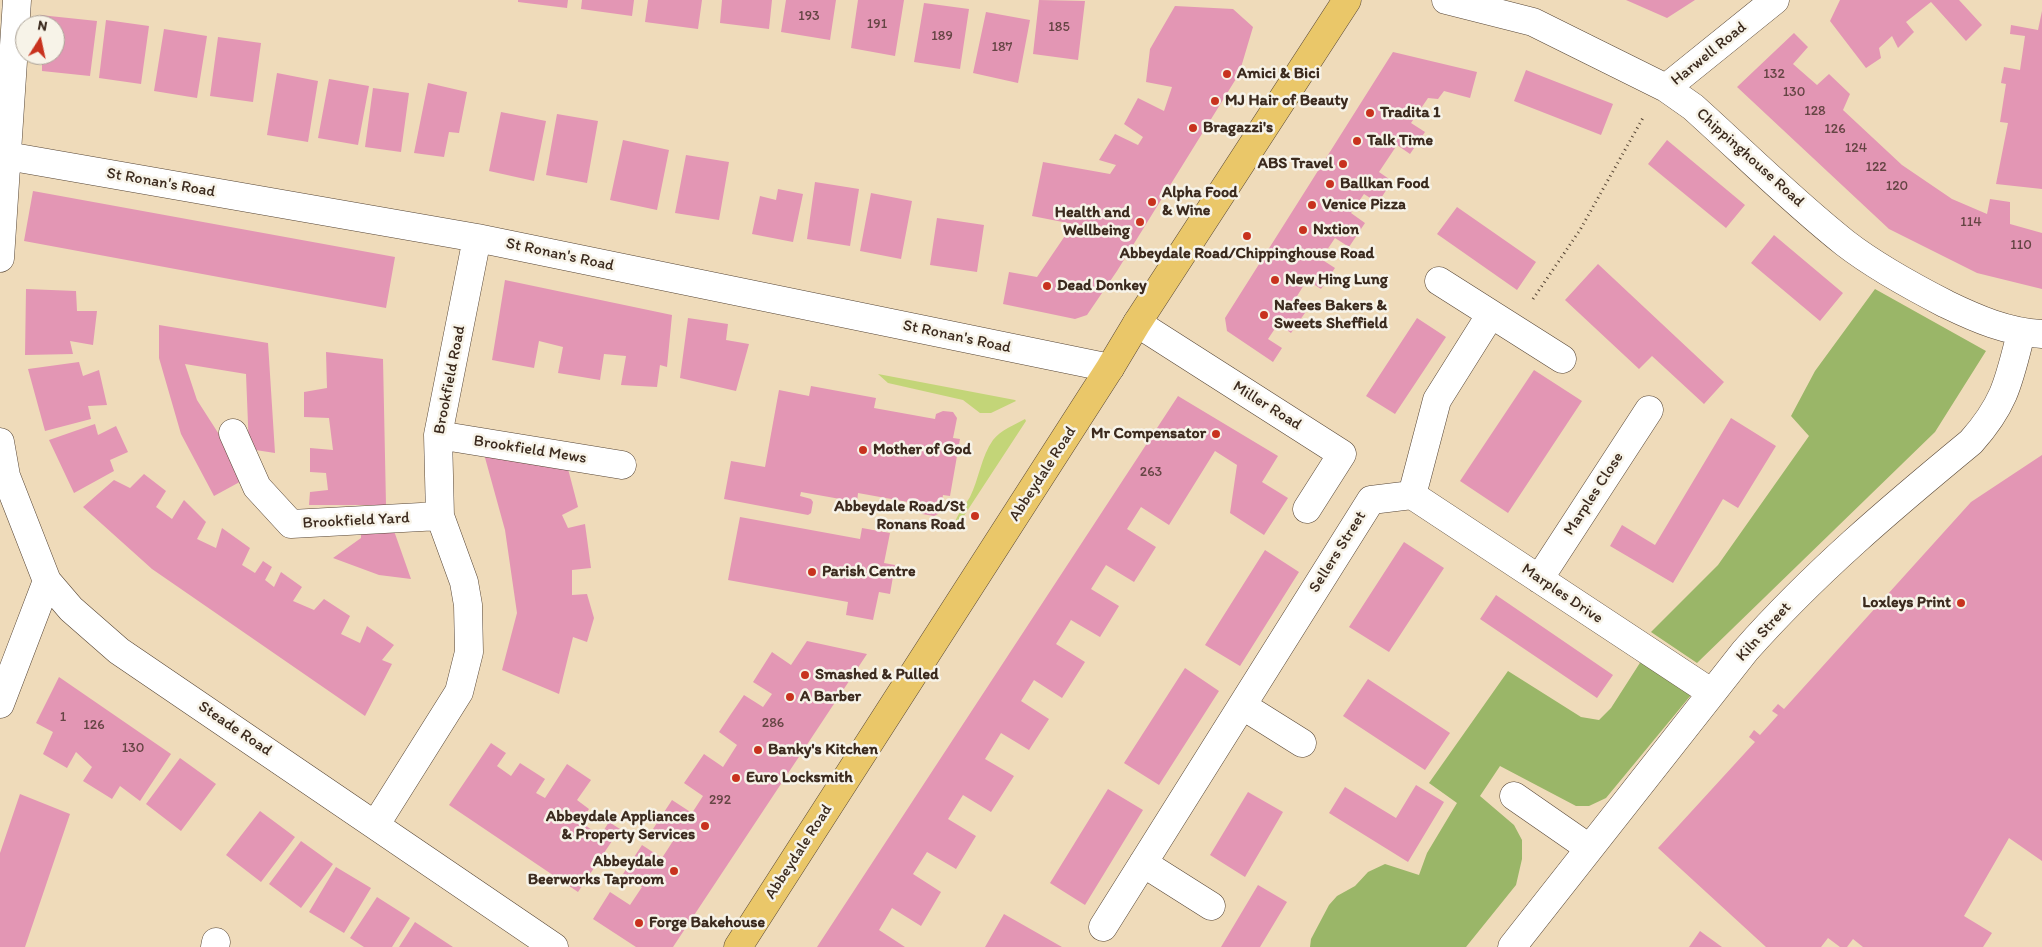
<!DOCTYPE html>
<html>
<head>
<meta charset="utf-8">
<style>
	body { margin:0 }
	#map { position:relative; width:2042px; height:947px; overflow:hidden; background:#efdbba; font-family:Itim,sans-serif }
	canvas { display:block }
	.north { position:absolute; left:15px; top:15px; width:50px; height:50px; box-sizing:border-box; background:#f7f3e8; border:1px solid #aca397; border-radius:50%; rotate:10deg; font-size:14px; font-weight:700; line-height:20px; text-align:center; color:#3b2a1e }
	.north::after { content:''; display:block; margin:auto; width:18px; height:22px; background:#c8321e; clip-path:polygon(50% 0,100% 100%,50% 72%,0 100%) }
</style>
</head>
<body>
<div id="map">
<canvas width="2042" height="947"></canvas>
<div class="north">N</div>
</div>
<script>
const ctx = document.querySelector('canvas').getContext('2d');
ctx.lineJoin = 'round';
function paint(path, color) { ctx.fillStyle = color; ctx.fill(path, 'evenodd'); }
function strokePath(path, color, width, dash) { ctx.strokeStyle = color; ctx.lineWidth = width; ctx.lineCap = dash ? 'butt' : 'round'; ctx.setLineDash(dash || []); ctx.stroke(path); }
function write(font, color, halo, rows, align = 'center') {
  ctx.font = font + ' Itim,sans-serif'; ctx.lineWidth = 5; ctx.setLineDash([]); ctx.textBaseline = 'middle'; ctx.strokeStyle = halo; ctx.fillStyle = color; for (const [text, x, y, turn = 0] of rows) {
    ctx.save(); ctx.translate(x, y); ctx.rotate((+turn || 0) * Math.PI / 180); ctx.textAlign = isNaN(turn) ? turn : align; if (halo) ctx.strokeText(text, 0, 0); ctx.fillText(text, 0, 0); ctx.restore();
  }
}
const green = new Path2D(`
	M878,374l137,26 1,1 -25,12h-11l-17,-13 -75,-17z
	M1025,419l1,2 -72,110c-1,-13 9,-22 16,-34 9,-18 11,-40 23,-57 8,-10 21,-15 32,-21z`);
const forest = new Path2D(`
	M1875,289l111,62 -51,81 -238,231 -46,-31 67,-67 91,-129 -18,-20 24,-45z
	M1645,655l51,34 -90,109 -17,8h-13l-76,-40 -20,30 34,29 8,15v19l-6,26 -50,62h-156l1,-8 18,-34 8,-9 18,-10 13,-14 17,-8 34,11 8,-22 30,-50 -28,-20 79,-112 73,46 18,3 12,-12z`);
const building = new Path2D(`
	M518,0h50l-1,8 -49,-6z
	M582,0h52l-2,16 -51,-7z
	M648,0h54l-4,29 -53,-7z
	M722,0h50l-3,29 -49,-6z
	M786,0h50l-6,40 -49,-8z
	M858,0h46l-9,56 -44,-8z
	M1039,0l46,1 -7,59 -45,-6z
	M1626,0h69l-28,18z
	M1840,0h119l23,25 -16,16 -35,-39 -25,20 8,10 -16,16 -6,-12 -13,12 2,10 -15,10 -36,-47z
	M924,3l45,6 -9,60 -46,-7z
	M1175,6l58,3 20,18 -14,47 -122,197 -30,44 -12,4 -72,-15 6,-32 28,5 36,-53 -41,-8 11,-54 67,12 6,-9 -17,-5 16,-26 23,11 5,-8 -19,-13 14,-26 26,13 8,-24 -26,-5 4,-33z
	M2042,11v178l-46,-5 12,-61 -8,-1 6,-38 -5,-1 3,-16 16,3 5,-34 -15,-2 1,-9 27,5z
	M986,12l44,8 -12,63 -45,-10z
	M40,15l57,6 -7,55 -48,-5v-16h13v-30h-14z
	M106,20l43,6 -8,58 -42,-6z
	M164,29l43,7 -10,62 -43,-7z
	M1794,33l14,14 -15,17 24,21 12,-11 21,20 -7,16 59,55 50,34 35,15 3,-15 20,3v22l32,9v56l-65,-16 -88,-44 -152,-142z
	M218,37l43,6 -8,59 -43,-6z
	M1393,52l84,20 -7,26 -26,-7 -6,8 -10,-1 -17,25 14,9 -15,22 -13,-9 -18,27 13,9 -14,22 -14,-9 -13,19 14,10 -16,24 -14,-9 -14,21 14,9 -14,21 -14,-9 -13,21 13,9 -16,23 -13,-9 -10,15 14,9 -9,14 -46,-31 -2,-13z
	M1526,70l87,34 -12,31 -87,-34z
	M277,73l41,8 -10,61 -41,-7z
	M329,79l40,7 -11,59 -40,-7z
	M428,83l39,9 -8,41 -10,-1 -5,25 -30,-4z
	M373,88l36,5 -8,59 -36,-5z
	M501,112l45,9 -12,60 -45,-10z
	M557,114l41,7 -11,62 -41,-8z
	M623,140l46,10 -12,60 -47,-10z
	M1667,140l78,65 -19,23 -78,-64z
	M686,155l43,7 -10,58 -44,-7z
	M815,182l44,7 -9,57 -43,-7z
	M778,189l25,5 -10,48 -41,-8 8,-38 16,4z
	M33,191l362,66 -9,51 -362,-67z
	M871,193l41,8 -11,58 -41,-8z
	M1457,207l79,55 -19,28 -80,-56z
	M937,218l47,7 -7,47 -47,-7z
	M1774,235l69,58 -23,28 -69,-58z
	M1598,264l126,118 -20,22 -52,-48 -13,13 -74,-69z
	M505,280l167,35 -5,52 -7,-2 -3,22 -36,-2 5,-29 -22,-2 -4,26 -42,-7 5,-26 -24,-6 -5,27 -42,-8z
	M26,289l50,2 1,20h20l-4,34 -23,-4 3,13 -48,1z
	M688,318l40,6 -2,16 23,4 -13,47 -56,-13z
	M1417,318l29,19 -51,77 -29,-18z
	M159,325l109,18 7,110 -26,-4 -3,-75 -61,-10 12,36 50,78 -33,18 -33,-62 -22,-76z
	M326,352l57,7 3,146h-77l1,-13 18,-2 -2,-17 -16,-1v-24l23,2 -4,-32 -25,-1v-25l23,-4z
	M79,362l4,14 16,-6 8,35 -19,1 3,13 -46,12 -17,-62z
	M1534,370l48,31 -74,112 -48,-32z
	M811,386l65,12 -2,10 61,11 1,-5 7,-3 10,1 4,6 -4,20 7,1 -10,57 -7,-1 -3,18 -6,3 -12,-2 -3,-5v-5l-61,-11 -1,9 -56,-10 -1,4 11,3 2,3 -2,11 -3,2 -84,-16 7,-38 34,6 14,-77 30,6z
	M1178,396l100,60 -16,26 26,16 -24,37 -34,-22 7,-48 -22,-14 -46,74 -28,-18 -14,22 29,18 -22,35 -28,-17 -15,24 28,17 -19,31 -29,-17 -15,24 29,18 -23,36 -28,-18 -13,21 28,18 -20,31 -28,-17 -16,26 29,17 -23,36 -28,-17 -15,24 28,17 -20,33 -29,-17 -14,22 28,18 -20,34 -29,-18 -13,22 26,17h-88z
	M1731,418l45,28 -38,62 -15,-9 -50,84 -63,-37 12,-21 33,20z
	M95,424l3,11 18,-9 12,26 -18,8 4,11 -40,22 -25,-53z
	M484,454l83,11 11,42 -16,8 6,13 17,-4 6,44 -19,2v25l15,-1 7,24 -7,24 -14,-5 -14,57 -57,-24 15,-57 -12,-83z
	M2042,455v406l-33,-23 -45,78 28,17 -9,14h-120l-10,-8 -6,8h-7l-12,-9 -7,9h-55l-108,-99 97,-106 -6,-5 5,-7 6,5 18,-20 -6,-4 6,-7 6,5 187,-207z
	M144,474l22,17 -10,16 16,12 12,-19 22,22 -9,17 19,9 6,-20 28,20 -8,17 13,8 8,-12 9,6 -7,13 9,7 7,-15 21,15 -9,14 21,9 10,-11 26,17 -9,18 19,9 7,-17 27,19 -12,15 10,4 -27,52 -213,-147 -69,-62 31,-27 16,8z
	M740,517l120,22 2,-11 28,5 -6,30 11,2 -5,29 -11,-2 -6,28 -27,-5 2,-13 -120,-22z
	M393,528l18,51 -32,-4 -46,-17 28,-20v-7z
	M1404,542l40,26 -55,84 -40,-25z
	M1265,550l34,22 -59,94 -35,-21z
	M1496,595l117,80 -16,23 -117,-79z
	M807,641l60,13 -194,293h-37l-43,-28 17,-27 20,13 12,-18 -19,-13 19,-29 20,13 11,-17 -20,-12 19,-29 20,13 11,-17 -19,-13 20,-29 19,13 14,-22 -18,-13 12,-18 13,-19 19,12 9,-13 -19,-12 19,-30 19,13z
	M1185,668l34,23 -60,94 -35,-22z
	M59,677l112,77 -31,47 -20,-15 -8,13 -29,-18 9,-14 -16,-15 -9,16 -24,-14 10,-22 -17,-9z
	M1368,679l82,54 -25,37 -82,-54z
	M491,743l15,10 -9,13 14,10 9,-13 25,16 -9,14 9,5 22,-34 24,16 -14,20 12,9 -8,13 19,14 9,-14 11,7 -42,63 -129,-87z
	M180,758l36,26 -35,47 -35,-27z
	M1416,785l28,17 -36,60 -79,-49 16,-26 51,31z
	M1108,789l35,21 -58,95 -35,-22z
	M1248,792l35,20 -38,65 -35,-22z
	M20,794l50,20 -45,133h-25v-94z
	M260,811l35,26 -34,45 -35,-27z
	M301,841l32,23 -32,44 -32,-24z
	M336,867l35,21 -27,45 -35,-21z
	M1258,885l29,17 -27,45h-39z
	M377,897l33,21 -18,29h-28l-14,-9z
	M1004,914l58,33h-77z
	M415,922l38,25h-54z
	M1700,931l22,16h-33z`);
const path = new Path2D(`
	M1533,299l47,-69 64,-114`);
const minor = new Path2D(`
	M1446,0l87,22 133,66 27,19c50,45 99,94 152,136 31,24 66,43 101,61 31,15 61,28 96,30
	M1666,88l109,-88
	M7,156l470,82 633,130
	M0,258l17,-258
	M1491,314l71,45
	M1137,323l205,131 -35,55
	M233,433l24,54 34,37 149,-8
	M438,435l184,30
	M0,442l6,34 41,105 24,28 48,42 435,296
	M1412,495l300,198
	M1412,495l25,-95 54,-86 -52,-33
	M1539,579l110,-169
	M0,704l47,-123
	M1243,706l59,37
	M1514,796l75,52
	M376,824l83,-132 10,-40 -1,-47 -4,-23 -24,-66 -2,-81 39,-197
	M1143,863l68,43
	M1103,927l268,-427 41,-5
	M215,947l1,-5
	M1512,947l233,-296c69,-78 146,-143 226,-209 34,-38 38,-61 50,-109`);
const primary = new Path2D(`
	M738,947l372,-579 27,-45 210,-323`);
const markers = [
	[1227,74,5,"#c8321e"],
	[1215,101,5,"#c8321e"],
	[1370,113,5,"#c8321e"],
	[1193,128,5,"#c8321e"],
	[1357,141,5,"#c8321e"],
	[1343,164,5,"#c8321e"],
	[1330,184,5,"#c8321e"],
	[1152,202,5,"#c8321e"],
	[1312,205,5,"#c8321e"],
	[1140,222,5,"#c8321e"],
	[1303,230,5,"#c8321e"],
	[1247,236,5,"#c8321e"],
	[1275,280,5,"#c8321e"],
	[1047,286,5,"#c8321e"],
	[1264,315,5,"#c8321e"],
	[1216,434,5,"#c8321e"],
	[863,450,5,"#c8321e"],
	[975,516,5,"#c8321e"],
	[812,572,5,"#c8321e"],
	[1961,603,5,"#c8321e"],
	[805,675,5,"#c8321e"],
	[790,697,5,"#c8321e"],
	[758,750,5,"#c8321e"],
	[736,778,5,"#c8321e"],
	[705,826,5,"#c8321e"],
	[674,871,5,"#c8321e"],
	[639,923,5,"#c8321e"]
];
const numberNames = [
	["193",809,16],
	["191",877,24],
	["185",1059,27],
	["189",942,36],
	["187",1002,47],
	["132",1774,74],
	["130",1794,92],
	["128",1815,111],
	["126",1835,129],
	["124",1856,148],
	["122",1876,167],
	["120",1897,186],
	["114",1971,222],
	["110",2021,245],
	["263",1151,472],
	["1",63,717],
	["286",773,723],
	["126",94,725],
	["130",133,748],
	["292",720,800]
];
const streetNames = [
	["Harwell Road",1709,54,-39],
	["Chippinghouse Road",1750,158,42],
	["St Ronan's Road",161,183,10],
	["St Ronan's Road",560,255,12],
	["St Ronan's Road",957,337,12],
	["Brookfield Road",450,380,-79],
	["Miller Road",1267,406,32],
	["Brookfield Mews",530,450,9],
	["Abbeydale Road",1043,474,-57],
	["Marples Close",1594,494,-57],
	["Brookfield Yard",356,521,-3],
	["Sellers Street",1338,552,-58],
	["Marples Drive",1562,594,34],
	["Kiln Street",1764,632,-48],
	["Steade Road",235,729,34],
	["Abbeydale Road",799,852,-57]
];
const poiNames = [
	["Amici & Bici",1237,74],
	["MJ Hair of Beauty",1225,101],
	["Tradita 1",1380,113],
	["Bragazzi's",1203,128],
	["Talk Time",1367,141],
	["ABS Travel",1333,164,"right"],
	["Ballkan Food",1340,184],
	["Alpha Food",1162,193],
	["& Wine",1162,211],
	["Venice Pizza",1322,205],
	["Health and",1130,213,"right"],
	["Wellbeing",1130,231,"right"],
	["Nxtion",1313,230],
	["Abbeydale Road/Chippinghouse Road",1247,254,"center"],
	["New Hing Lung",1285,280],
	["Dead Donkey",1057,286],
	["Nafees Bakers &",1274,306],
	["Sweets Sheffield",1274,324],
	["Mr Compensator",1206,434,"right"],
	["Mother of God",873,450],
	["Abbeydale Road/St",965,507,"right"],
	["Ronans Road",965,525,"right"],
	["Parish Centre",822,572],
	["Loxleys Print",1951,603,"right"],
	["Smashed & Pulled",815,675],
	["A Barber",800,697],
	["Banky's Kitchen",768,750],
	["Euro Locksmith",746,778],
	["Abbeydale Appliances",695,817,"right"],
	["& Property Services",695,835,"right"],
	["Abbeydale",664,862,"right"],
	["Beerworks Taproom",664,880,"right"],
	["Forge Bakehouse",649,923]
];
paint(green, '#c3d578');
paint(forest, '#9ab668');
paint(building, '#e396b4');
strokePath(minor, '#564535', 29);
strokePath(primary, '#564535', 29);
strokePath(path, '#564535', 3, [1, 4]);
strokePath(minor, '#fff', 28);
strokePath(primary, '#eac769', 28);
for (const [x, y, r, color] of markers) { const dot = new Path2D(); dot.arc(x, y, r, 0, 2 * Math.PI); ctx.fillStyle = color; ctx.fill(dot); strokePath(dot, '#f7f3e8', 2); }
write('14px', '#654544', null, numberNames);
write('16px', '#3b2a1e', '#f7f3e8', streetNames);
write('bold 16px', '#3b2a1e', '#f7f3e8', poiNames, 'left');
</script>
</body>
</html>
